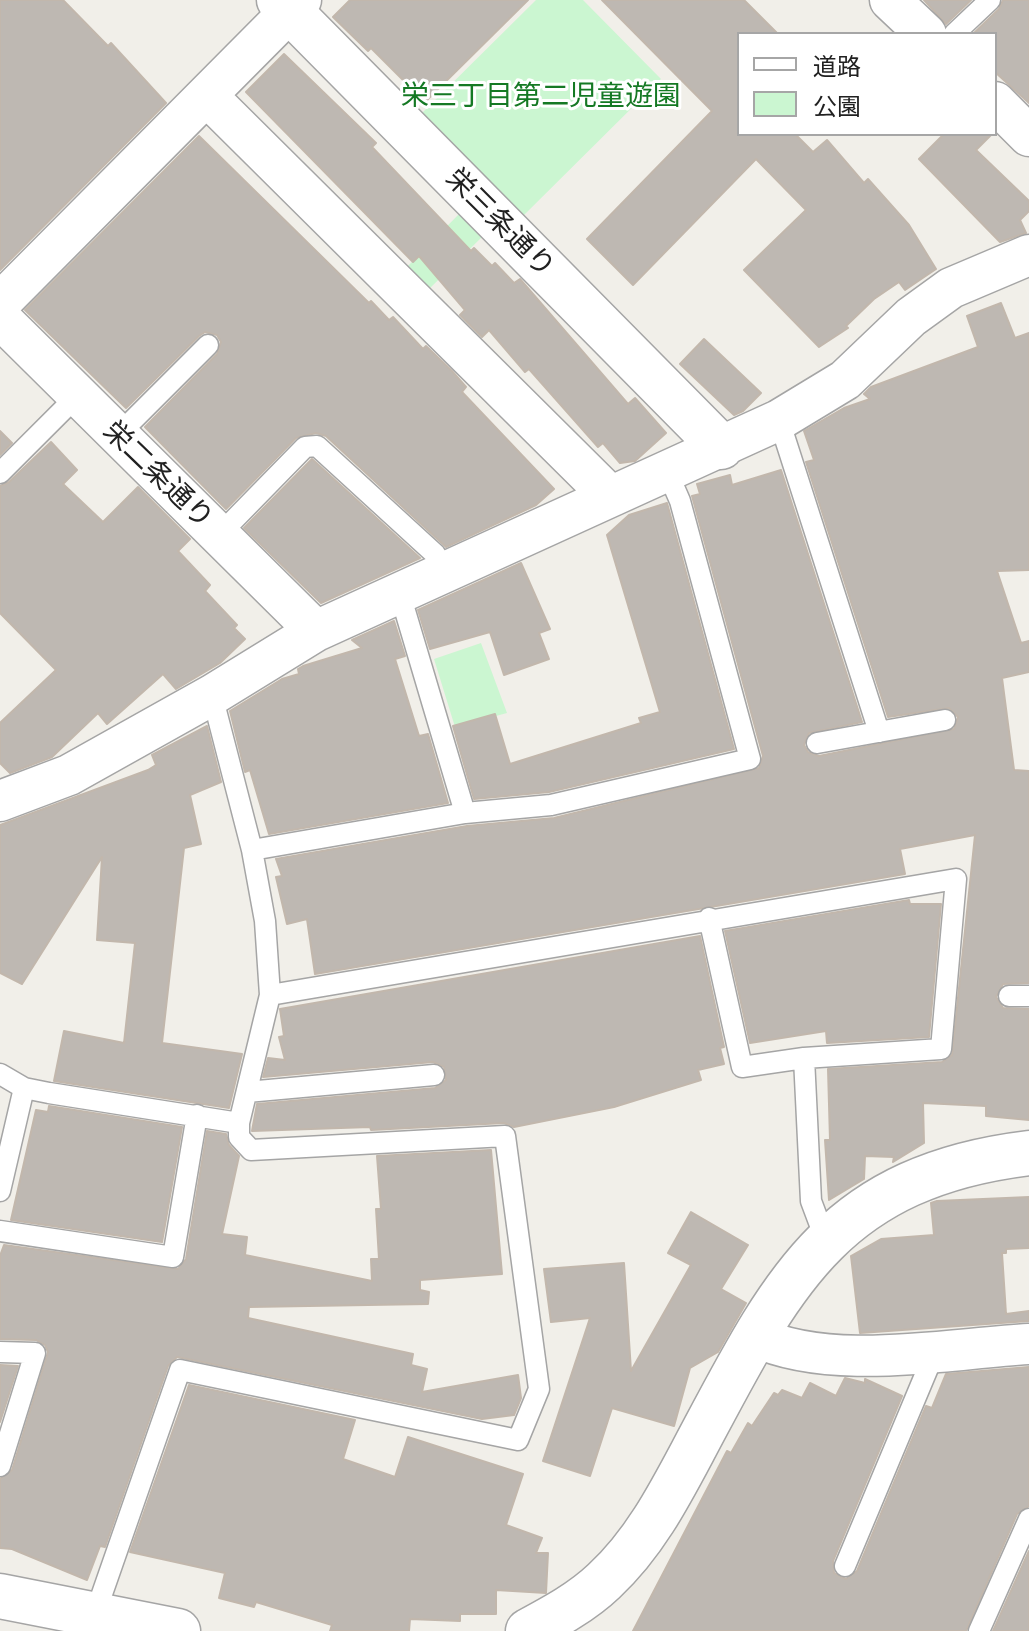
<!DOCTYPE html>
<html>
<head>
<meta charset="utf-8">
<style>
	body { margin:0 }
	#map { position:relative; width:1029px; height:1631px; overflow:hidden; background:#f1efe9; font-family:Quicksand,"Noto Sans JP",sans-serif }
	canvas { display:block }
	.legend { position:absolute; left:737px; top:32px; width:260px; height:104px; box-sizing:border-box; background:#fff; border:2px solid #a6a6a6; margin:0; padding:10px 14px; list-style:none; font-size:24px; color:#212121 }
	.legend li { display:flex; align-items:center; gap:16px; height:40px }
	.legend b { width:40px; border:2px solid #a6a6a6 }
</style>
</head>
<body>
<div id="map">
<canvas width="1029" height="1631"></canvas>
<ul class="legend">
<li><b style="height:10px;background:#fff"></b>道路</li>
<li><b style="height:22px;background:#cbf6d1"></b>公園</li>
</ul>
</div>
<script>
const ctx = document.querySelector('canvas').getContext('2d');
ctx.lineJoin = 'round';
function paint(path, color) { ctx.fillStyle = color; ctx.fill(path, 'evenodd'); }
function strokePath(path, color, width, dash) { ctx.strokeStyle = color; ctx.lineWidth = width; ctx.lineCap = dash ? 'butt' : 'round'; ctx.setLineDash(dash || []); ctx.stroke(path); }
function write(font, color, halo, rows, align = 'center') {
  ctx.font = font + ' Quicksand,"Noto Sans JP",sans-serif'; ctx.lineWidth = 6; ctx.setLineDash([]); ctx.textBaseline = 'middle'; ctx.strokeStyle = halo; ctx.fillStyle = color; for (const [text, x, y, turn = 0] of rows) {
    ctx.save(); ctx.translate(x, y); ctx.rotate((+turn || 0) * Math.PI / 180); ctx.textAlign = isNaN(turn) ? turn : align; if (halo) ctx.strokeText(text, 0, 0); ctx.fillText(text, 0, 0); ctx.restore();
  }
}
const park = new Path2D(`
	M536,0h47l78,79 -140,139 -100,-104z
	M459,214l23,23 -55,54 -21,-23z
	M481,643l26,70 -52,14 -21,-68z`);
const building = new Path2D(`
	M0,0h63l45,46 3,-3 55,60 -166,167z
	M350,0h178l-103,102 -54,-54 -3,3 -35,-34z
	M602,0h142l34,34h-39v100h56l18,18 14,-12 37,43 4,-4 41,46 27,44 -31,21 -6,-8 -25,17 -28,27 2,2 -29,19 -75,-77 62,-60 -50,-51 -123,126 -46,-46 125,-128z
	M924,0h47l-25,24z
	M1003,0h26v103l-34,-31v-38h-22l26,-25z
	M284,54l92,89 -4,4 99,104 3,-3 18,18 3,-3 19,20 6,-4 108,125 7,-6 31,35 -31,28 -15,2 -17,-20 -5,4 -69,-78 -4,3 -36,-42 -7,7 -22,-22 5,-5 -46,-54 -6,6 -167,-170z
	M944,134h48l-16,16 53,51v10l-9,9 6,13 -26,9 -81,-83z
	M199,136l170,167 2,-2 18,19 4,-3 30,32 3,-3 26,25 14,16 -4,5 92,97 -18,16 -90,42 -120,-111 -10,-3 -20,5 -70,71 -81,-82 72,-73 4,-12 -4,-7 -12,-3 -6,4 -73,72 -101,-98z
	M1001,303l14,35 14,-5v237l-32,1 24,72 8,-2v31l-27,6 12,92 15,1v212l-26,1 -7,13 7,11 26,1v111l-43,-4v-10l-63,-3 1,40 -31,19 1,-5 -29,-1 -1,23 -35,21 -4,-60h5l-2,-71 114,-7 10,-7 23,-220 -75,14 5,25 -590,100 -8,-55 -20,5 -11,-47 6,-1 -6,-17 191,-33 87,-8 205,-50 4,-12 -71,-260 8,-2 -3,-10 33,-9 2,10 49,-15 81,252 -53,11 -5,12 4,7 11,4 135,-27 4,-12 -9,-9 -61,9 -82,-255 8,-2 -10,-29 40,-23 26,-9 -6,-5 7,-7 107,-40 -11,-31z
	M704,339l57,54 -18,18 -9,4 -54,-51z
	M0,431l12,12 -12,12z
	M51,442l26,28 -14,14 40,38 35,-35 52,52 -12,12 32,34 -5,6 32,34 -3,3 11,11 -25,24 -44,26 -13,-15 -56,50 -9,-11 -46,44 -42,16 -10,-10v-40l56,-53 -56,-57v-127l9,-4z
	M312,459l108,99 -99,45 -77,-75z
	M667,503l67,246 -185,43 -75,7 -21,-73 42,-12 15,50 131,-41 -2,-5 21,-6 -53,-177 22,-20z
	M521,563l29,66 -11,4 10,26 -45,16 -14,-43 -60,17 -12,-39z
	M394,621l11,35 -10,3 24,77 9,-2 20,69 -179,31 -19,-64 -5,2 -15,-61 52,-32 17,-5 -1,-5 5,-3 59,-18 -10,-8z
	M207,726l14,56 -31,13 11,49 -17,4 -22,195 80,11 -13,54 -175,-27 10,-50 60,12 11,-100 -38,-3 5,-83 -80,127 -22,-11v-148l148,-55 8,-5 -4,-10z
	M909,900l1,4h31l-12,133 -102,6 -1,-12 -76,12 -25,-112z
	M700,936l24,111 -4,1 4,16 -26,6 3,10 -87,27 -100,20 -10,-4 -133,7 -1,-3 -118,4 5,-27 178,-16 11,-8 -2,-13 -11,-5 -170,15 5,-19 17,2 -6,-23 5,-1 -4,-27z
	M49,1106l133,21 -20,115 -151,-22 25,-110 12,2z
	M207,1131l19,3 3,11 10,11 -17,78 25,3 -2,18 127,26 -1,-22h8l-3,-50h5l-4,-53 114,-6 11,124 -82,6v10l9,2 -1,12 -179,3 -1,11 165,36 -2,11 16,4 -5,23 96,-17 3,23 -7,17 -32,4 -305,-62 -9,9 -63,181 -5,-1 -13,34 -75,-31 -12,-1v-69l12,-9 36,-118 -3,-7 -9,-5 -36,-1v-83l4,-11 174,24 8,-10z
	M1029,1197v51l-23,1v4h-4l4,61 23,-3v10l-169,12 -9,-77 30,-17 53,-4 -3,-32 6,-2z
	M691,1212l57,33 -27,44 25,14 -28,49 -28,16 -16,58 -62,-18 -22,68 -47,-15 47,-143 -39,4 -7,-53 80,-6 7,108 60,-106 -23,-12z
	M0,1365l18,1 -18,56z
	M1029,1367v139l-12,8 -51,117h-333l94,-180 4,2 17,-30 4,3 22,-33 4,2 4,-5 20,8 8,-15 26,13 9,-18 20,5v-4l37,17 -69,165 1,12 12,6 11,-8 69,-165 6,2 14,-34z
	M189,1385l166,35 -12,39 52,18 13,-40 115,37 -17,51 36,13 -6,15h12l-2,40 -50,-3v24h-36v7l-50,-2 -1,12h-79l2,-6 -76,-23 -2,5 -35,-9 6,-25 -95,-21z
	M1029,1551v80h-36z`);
const service = new Path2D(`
	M954,34l36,-34
	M779,420l100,312
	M117,436l91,-91
	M0,473l77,-77
	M219,535l86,-88 12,-1 118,108 12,18
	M400,594l65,219
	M817,743l128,-23
	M252,850l213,-37 86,-8 199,-46 -70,-258 -13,-30
	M270,995l686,-116 -15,170 -137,9 -62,9 -33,-149
	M1009,996h20
	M804,1058l7,143 15,40
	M0,1074l24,14 25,5 190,30 31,-128 -5,-74 -13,-71 -40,-155
	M247,1092l187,-17
	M0,1191l24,-103
	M0,1231l173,26 24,-142
	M0,1352l35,1 -35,113
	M845,1566l91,-217
	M95,1614l85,-244 338,70 21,-51 -34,-253 -254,14 -12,-13v-14
	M979,1631l50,-112`);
const minor = new Path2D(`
	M890,0l36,34
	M207,96l402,399
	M995,102l34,34
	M0,303l301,-303
	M0,318l316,313
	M0,801l69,-26 143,-80 104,-64 463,-211 66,-40 66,-63 40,-29 78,-33
	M754,1336c77,36 190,13 275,8`);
const tertiary = new Path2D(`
	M279,0l442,447
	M0,1596l178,35
	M528,1631c26,-14 54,-29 76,-50 41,-38 66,-87 92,-136 85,-160 135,-268 333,-292`);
const parkNames = [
	["栄三丁目第二児童遊園",541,97]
];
const streetNames = [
	["栄三条通り",500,223,45],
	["栄二条通り",158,475,44]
];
paint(park, '#cbf6d1');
paint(building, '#beb8b2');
strokePath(building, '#c2b7ac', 2);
strokePath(service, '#a5a5a5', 23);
strokePath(minor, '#a5a5a5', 43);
strokePath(tertiary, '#a5a5a5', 47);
strokePath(service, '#fff', 20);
strokePath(minor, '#fff', 40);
strokePath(tertiary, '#fff', 44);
write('28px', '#157924', '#fff', parkNames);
write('28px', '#212121', '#fff', streetNames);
</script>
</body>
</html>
